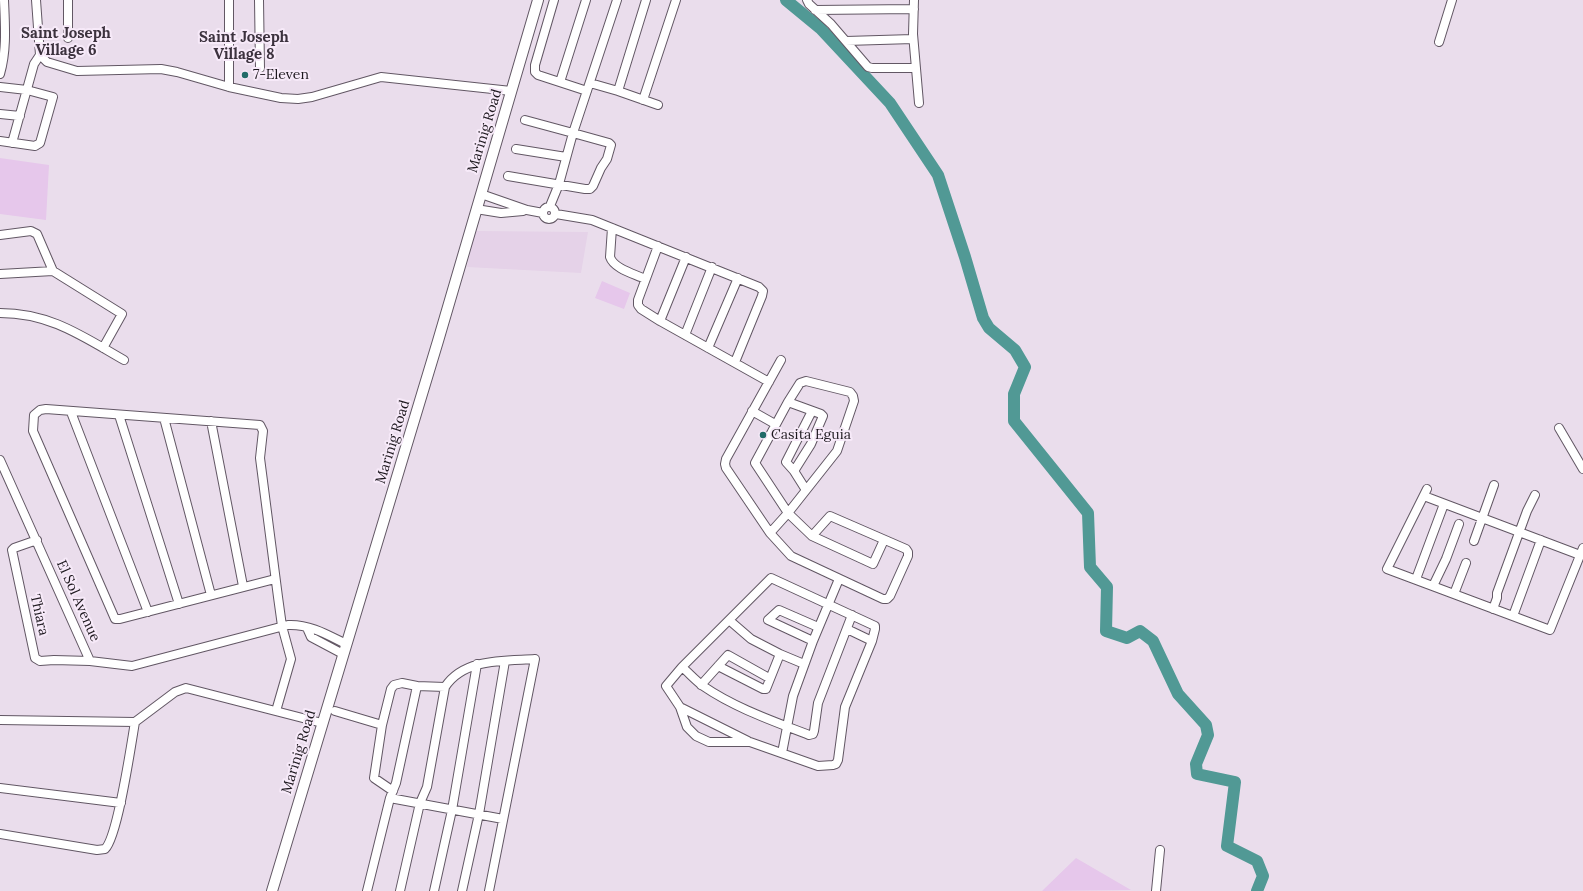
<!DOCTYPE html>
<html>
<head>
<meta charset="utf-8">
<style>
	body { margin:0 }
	canvas { display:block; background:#eaddec }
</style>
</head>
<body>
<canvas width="1583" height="891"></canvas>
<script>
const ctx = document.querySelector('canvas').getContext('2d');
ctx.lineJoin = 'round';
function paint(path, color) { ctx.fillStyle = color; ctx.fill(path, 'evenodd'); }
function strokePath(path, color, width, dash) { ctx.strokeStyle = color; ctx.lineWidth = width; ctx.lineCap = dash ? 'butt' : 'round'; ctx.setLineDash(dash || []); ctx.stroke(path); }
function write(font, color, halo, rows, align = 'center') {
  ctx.font = font + ' Lora,serif'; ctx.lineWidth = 4; ctx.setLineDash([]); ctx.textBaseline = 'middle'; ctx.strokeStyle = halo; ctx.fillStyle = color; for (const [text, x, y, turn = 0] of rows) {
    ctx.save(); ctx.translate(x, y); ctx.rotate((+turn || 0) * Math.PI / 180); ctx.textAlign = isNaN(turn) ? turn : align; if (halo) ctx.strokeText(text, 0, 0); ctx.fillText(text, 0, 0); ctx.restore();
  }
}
const built = new Path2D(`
	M475,231l113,1 -7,41 -114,-6z`);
const green = new Path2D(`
	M0,158l49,7 -3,55 -46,-6z
	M602,281l28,12 -6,16 -29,-11z
	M1076,858l55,32 -89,1z`);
const river = new Path2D(`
	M786,0l34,28 70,75 48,72 27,82 18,61 6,10 26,22 10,17 -11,27v27l74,92 2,54 17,20 -1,44 21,7 13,-7 13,10 25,53 28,31 2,10 -12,29 1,10 38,8 -8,64 30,15 6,15 -6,15`);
const minor = new Path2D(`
	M36,0l4,55 7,7 30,9 84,-2 16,3 52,15 52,11 17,1 14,-2 69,-20 130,14
	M259,0l1,68
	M554,0l-19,65v7l3,3 49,16
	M807,0l2,4 22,20 37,43 4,1h44
	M914,0l-1,34 6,69
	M815,10l99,-1
	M68,38v-38
	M846,41l67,-2
	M1439,42l13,-42
	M0,74c7,-24 5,-49 4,-74
	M560,82l26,-82
	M590,83l28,8 40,14
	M0,87l27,3 26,7 -13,46 -5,3 -35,-5
	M229,87v-87
	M618,91l28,-91
	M643,100l33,-100
	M0,114l20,2
	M525,120l48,13 44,-133
	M12,143l22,-79 6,-9
	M516,149l50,8
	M508,176l77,13h5l3,-3 8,-18 6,-9 4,-14 -2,-2 -36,-10 -14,51 -9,22
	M481,194l46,16 16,3
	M543 213a6 6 0 1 1 12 0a6 6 0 1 1-12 0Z
	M476,209l25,4 22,-2
	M556,214l36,6 167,67 4,4 -1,5 -27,66
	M612,228l-2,29c4,12 25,17 35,22
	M0,235l31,-4 6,3 16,37 69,43 -19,34
	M658,246l-20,54v5l3,4 19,12 109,61
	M0,274l53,-3
	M0,313c50,0 82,23 124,47
	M660,321l26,-64
	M685,335l27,-68
	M708,348l30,-70
	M781,360l-55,99 -1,5 1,4 44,65 21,23 92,43h4l3,-3 18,-40v-4l-2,-3 -76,-33 -18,20
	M788,402l33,12 2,2 -12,28 -17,27
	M752,411l23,13
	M71,412l77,200
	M119,415l60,189
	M164,418l47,177
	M211,421l32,165
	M1559,428l24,41
	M0,460l90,201 42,5 156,-41c22,-1 40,10 58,19
	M1427,489l-40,80 163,61 33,-82
	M806,490l-12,-19 -8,-9 26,-51
	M1424,496l156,59
	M770,533l18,-20 49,-62 17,-50 -1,-5 -3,-4 -44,-11 -6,2 -12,19 -33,61 33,50 24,23 61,28 11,-24
	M37,540l-23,8 -2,2 23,108 5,3 14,-1 36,1
	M1474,541l20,-56
	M771,578l104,48v3l-3,12 -27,66 -7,53 -2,4 -3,1 -15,1 -68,-24h-41l-13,-6 -9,-9 -7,-20 -14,-21 16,-19z
	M275,579l-155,40h-5l-82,-188 1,-16 6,-5 6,-1 214,16 3,6 -3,27 18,139 4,29 9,33 -15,52
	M1416,579l28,-75
	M1433,586l13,-27 13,-35
	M1454,594l12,-31
	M1493,609l4,-11v-5l30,-82 8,-16
	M1513,616l28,-76
	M729,620l22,19 29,15
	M307,628l4,9 32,17
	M847,629l25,12
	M813,641l-45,-21 11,-10 39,17
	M718,666l45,23h3l14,-35 24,10
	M682,667c7,6 13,13 21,19 32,22 70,35 106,49l4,-1 1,-3 4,-28 34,-88
	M701,685l27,-30 41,23
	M680,707l68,34
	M335,711l47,14
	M0,720l135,2 40,-30 11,-4 136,35
	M782,753l11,-57 20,-55 26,-62
	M0,788l121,15
	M393,791l-19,-13 8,-53 9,-36 3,-4 8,-2 15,3
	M390,798l6,-15 21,-97 28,1
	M0,834l97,16 8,-1c13,-13 26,-104 30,-127
	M367,891l23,-93 113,21
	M400,891l20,-88 7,-16 18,-100c19,-29 59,-26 90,-28l-46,232
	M434,891l18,-81 25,-146
	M462,891l17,-77 26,-153
	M1156,891l4,-41`);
const tertiary = new Path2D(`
	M272,891l166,-550 100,-341`);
const markers = [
	[245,75,4,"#226d69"],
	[763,435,4,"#226d69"]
];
const poiNames = [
	["7-Eleven",253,75],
	["Casita Eguia",771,435]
];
const streetNames = [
	["Marinig Road",485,131,-73],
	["Marinig Road",393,442,-73],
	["El Sol Avenue",78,601,66],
	["Thiara",39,615,77],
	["Marinig Road",299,752,-73]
];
const neighbourhoodNames = [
	["Saint Joseph",66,34],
	["Village 6",66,51],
	["Saint Joseph",244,38],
	["Village 8",244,55]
];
paint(built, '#e5d2e8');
paint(green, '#e6c7eb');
strokePath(river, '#519995', 12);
strokePath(minor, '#625764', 10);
strokePath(tertiary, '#625764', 12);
strokePath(minor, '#fff', 8);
strokePath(tertiary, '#fff', 10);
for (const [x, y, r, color] of markers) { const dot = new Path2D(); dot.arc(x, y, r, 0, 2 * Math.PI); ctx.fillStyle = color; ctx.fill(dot); strokePath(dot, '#f7eaf9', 1.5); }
write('14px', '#1d181e', '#f7eaf9', poiNames, 'left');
write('14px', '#1d181e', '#f7eaf9', streetNames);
write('bold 15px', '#3c323e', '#f7eaf9', neighbourhoodNames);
</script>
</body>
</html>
